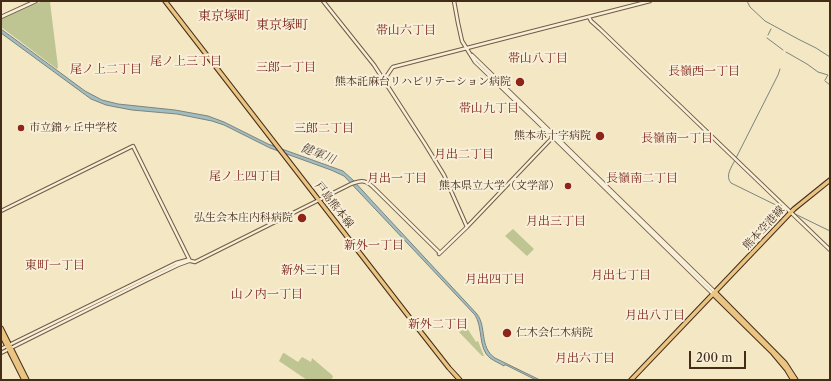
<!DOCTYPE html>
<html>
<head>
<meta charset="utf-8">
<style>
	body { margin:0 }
	#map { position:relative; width:831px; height:381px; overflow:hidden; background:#f4e7c4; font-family:"Libre Caslon Text",serif }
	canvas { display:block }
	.frame { position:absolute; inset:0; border:2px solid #452c19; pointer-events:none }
	.scale { position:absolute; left:689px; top:351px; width:57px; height:18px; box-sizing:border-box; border:2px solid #452c19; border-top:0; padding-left:5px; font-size:12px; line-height:14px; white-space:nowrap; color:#452c19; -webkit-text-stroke:3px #f8efd9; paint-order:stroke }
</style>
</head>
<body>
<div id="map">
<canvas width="831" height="381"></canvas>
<div class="frame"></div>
<div class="scale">200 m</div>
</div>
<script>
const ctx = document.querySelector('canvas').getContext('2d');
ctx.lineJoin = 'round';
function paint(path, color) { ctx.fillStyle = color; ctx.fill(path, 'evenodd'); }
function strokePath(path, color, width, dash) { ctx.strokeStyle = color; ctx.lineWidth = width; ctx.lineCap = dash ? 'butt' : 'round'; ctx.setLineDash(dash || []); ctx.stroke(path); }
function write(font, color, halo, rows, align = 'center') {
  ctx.font = font + ' "Libre Caslon Text","Noto Serif JP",serif'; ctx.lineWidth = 4; ctx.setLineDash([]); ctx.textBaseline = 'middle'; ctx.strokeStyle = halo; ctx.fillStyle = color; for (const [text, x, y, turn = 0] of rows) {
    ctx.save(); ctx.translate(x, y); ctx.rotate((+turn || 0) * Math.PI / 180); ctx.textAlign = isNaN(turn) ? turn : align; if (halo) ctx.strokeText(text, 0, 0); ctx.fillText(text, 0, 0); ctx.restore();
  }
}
const green = new Path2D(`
	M44,1h5l1,1 8,65 -1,2 -56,-42v-8l27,-13z
	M513,229l21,20 -7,7 -22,-20z
	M467,328l9,14 2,-1 6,15h-2l-23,-24z
	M283,353h1l14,9 4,-5 9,5 1,-4 20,17 1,2 -2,3h-24l-28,-19z`);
const water = new Path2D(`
	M1,29l84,62 17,9 16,4 57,6 33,6 16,6 44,22 75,27 10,9 20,22 104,112c10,13 2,33 18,44l45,22 -6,-1 -28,-14h-2v1c-5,-3 -10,-5 -14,-8 -12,-9 -7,-31 -15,-43l-131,-139 -13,-6 -61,-22 -46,-23 -12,-4 -35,-7 -45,-4 -16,-3 -10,-2 -15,-6 -90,-66z`);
const stream = new Path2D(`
	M747,1l3,6 15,14 33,18 18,9 14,9
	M768,35l3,-6
	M767,38l16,12
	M786,52l21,12 11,8 10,3 -3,5
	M825,81l5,4
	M736,158l42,-83 2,-6
	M735,160c-4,8 -10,16 -4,23l55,27
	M793,213l37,18`);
const minor = new Path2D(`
	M323,1l51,64 51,79 19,31 23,52
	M454,1l4,22 4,18 13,21 78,75 160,157
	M1,17l35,-16
	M589,17l2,4 9,8 230,221
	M472,55l243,237
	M384,80l8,-12 1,-1 257,-66
	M1,211l132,-65 57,115
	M439,254l28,-27 86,-90
	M176,263l11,-3 8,2 156,-78c8,-3 13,-5 21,2l68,67
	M1,349l175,-86
	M1,353l146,-73 31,-15 11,-4`);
const major = new Path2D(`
	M165,1l255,330 29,37 11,12
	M715,292l70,71 11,17
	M713,294l59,58 15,18 6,10
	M1,328l26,52
	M1,334l23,46
	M631,380l163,-171 36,-29`);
const markers = [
	[520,82,5,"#8f2418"],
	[21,128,4,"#8f2418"],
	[600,136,5,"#8f2418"],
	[568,186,4,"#8f2418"],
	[302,218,5,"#8f2418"],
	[507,333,5,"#8f2418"]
];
const poiNames = [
	["熊本託麻台リハビリテーション病院",511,82],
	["市立錦ヶ丘中学校",29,128,"left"],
	["熊本赤十字病院",591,136],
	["熊本県立大学（文学部）",560,186],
	["弘生会本庄内科病院",293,218],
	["仁木会仁木病院",516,333,"left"]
];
const streetNames = [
	["戸島熊本線",334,205,52],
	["熊本空港線",764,228,-47]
];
const neighbourhoodNames = [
	["帯山六丁目",406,31],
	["帯山八丁目",538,59],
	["尾ノ上三丁目",186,62],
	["三郎一丁目",286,68],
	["尾ノ上二丁目",106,70],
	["長嶺西一丁目",704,72],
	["帯山九丁目",489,109],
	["三郎二丁目",324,129],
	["長嶺南一丁目",677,139],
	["月出二丁目",464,155],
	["尾ノ上四丁目",245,177],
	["月出一丁目",397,179],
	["長嶺南二丁目",642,179],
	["月出三丁目",556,222],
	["新外一丁目",374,246],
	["東町一丁目",55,266],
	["新外三丁目",311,271],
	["月出七丁目",621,276],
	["月出四丁目",495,280],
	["山ノ内一丁目",267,295],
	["月出八丁目",655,316],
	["新外二丁目",438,325],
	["月出六丁目",585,359]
];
const waterNames = [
	["健軍川",318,154,21]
];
const quarterNames = [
	["東京塚町",224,16],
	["東京塚町",282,25]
];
paint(green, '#bec592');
paint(water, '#a1bdbf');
strokePath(water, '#7c837d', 1);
strokePath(stream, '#7c837d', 1);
strokePath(minor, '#715b44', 4.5);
strokePath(major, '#452c19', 5.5);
strokePath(minor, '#f8efd9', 2.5);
strokePath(major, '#eac482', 3.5);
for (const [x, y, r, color] of markers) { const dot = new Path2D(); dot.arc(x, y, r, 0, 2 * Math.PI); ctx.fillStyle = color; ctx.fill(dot); strokePath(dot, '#f8efd9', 1.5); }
write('11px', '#452c19', '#f8efd9', poiNames, 'right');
write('11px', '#452c19', '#f8efd9', streetNames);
write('12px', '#7a1f14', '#f8efd9', neighbourhoodNames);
write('italic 12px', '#5c5042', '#f8efd9', waterNames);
write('13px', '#7a1f14', '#f8efd9', quarterNames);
</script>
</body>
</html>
